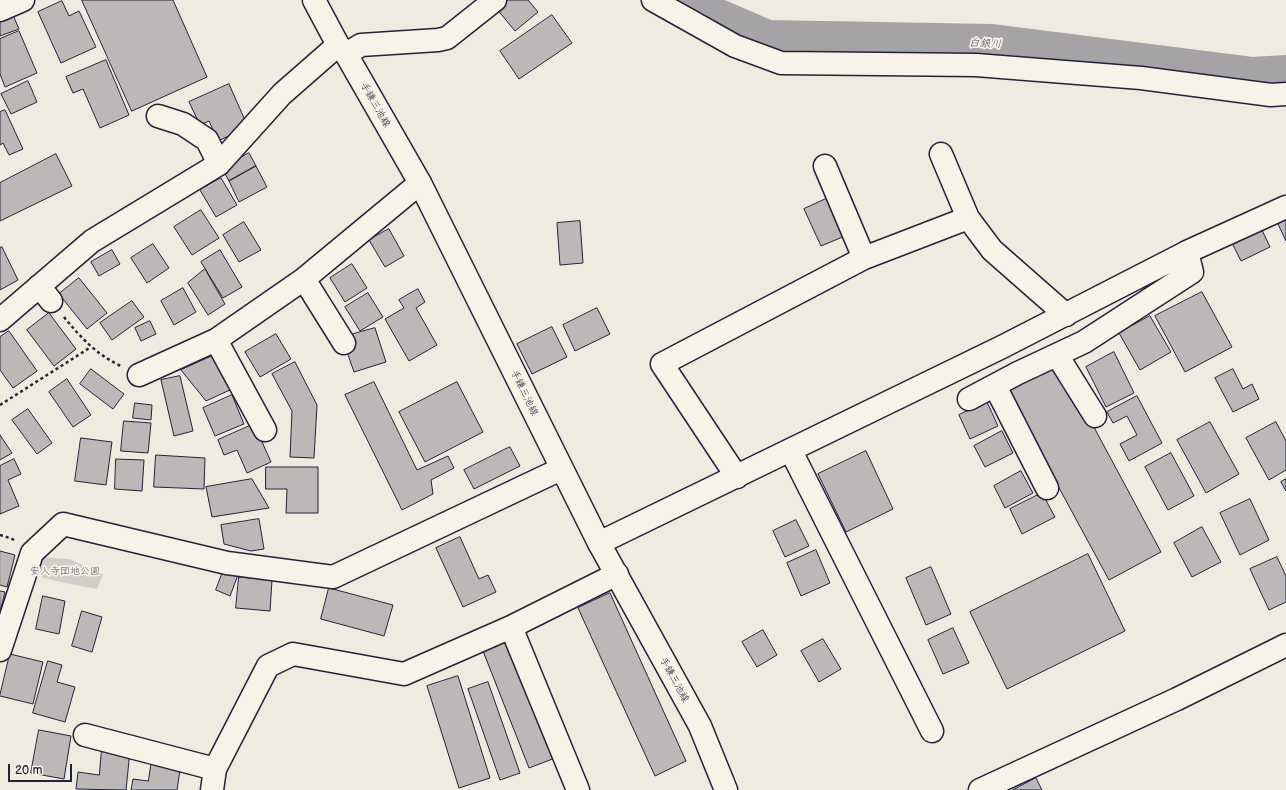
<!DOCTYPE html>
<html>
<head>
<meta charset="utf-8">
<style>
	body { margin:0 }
	#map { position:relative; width:1286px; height:790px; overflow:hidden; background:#eeebe1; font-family:"Balsamiq Sans",sans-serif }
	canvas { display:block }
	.scale { position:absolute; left:8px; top:764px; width:64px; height:18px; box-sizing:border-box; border:2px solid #22223b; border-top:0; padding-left:5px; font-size:12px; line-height:14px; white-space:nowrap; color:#22223b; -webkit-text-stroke:3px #f7f3e8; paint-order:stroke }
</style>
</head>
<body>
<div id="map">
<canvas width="1286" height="790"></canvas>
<div class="scale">20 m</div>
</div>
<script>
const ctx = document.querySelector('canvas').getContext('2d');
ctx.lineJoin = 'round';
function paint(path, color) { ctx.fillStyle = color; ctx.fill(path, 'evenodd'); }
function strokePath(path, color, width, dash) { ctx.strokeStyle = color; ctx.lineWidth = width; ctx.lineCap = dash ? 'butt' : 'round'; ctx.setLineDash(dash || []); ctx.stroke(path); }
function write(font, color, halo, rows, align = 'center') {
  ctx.font = font + ' "Balsamiq Sans","Klee One",sans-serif'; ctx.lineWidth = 3.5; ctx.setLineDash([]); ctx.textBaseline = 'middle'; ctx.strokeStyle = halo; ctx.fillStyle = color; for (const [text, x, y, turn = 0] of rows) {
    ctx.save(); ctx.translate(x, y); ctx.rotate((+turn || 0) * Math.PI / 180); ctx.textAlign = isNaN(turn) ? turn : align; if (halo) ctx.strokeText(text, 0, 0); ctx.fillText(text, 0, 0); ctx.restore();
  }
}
const green = new Path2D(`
	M39,557l30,2 34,15 -6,15 -32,-6 -33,-8z`);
const river = new Path2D(`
	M692,0l22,16 53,23 225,4 261,33 33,-2`);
const building = new Path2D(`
	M82,0h91l34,77 -75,34z
	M495,0h33l10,12 -23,19 -24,-29z
	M62,1l7,15 10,-5 17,36 -35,16 -23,-51z
	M13,15l6,14 -19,7v-16z
	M552,15l20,28 -53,36 -19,-28z
	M19,31l18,42 -32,14 -5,-13v-35z
	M106,60l23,55 -29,13 -17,-39 -10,4 -7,-16z
	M28,81l9,21 -26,12 -10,-20z
	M229,84l19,43 -30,14 -9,-20 -9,4 -11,-23z
	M5,110l18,39 -14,6 -6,-12 -3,2v-33z
	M249,153l7,13 -27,15 -7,-13z
	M56,154l16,32 -72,35v-38z
	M256,166l11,21 -28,15 -10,-21z
	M221,178l16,27 -21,12 -16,-27z
	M828,198l17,38 -24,10 -17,-37z
	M201,210l18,28 -27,17 -18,-28z
	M1286,218v23l-9,-19z
	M580,221l3,42 -23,2 -3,-42z
	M244,222l17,28 -22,12 -16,-27z
	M1261,228l9,19 -29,14 -9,-18z
	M389,229l15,27 -19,11 -16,-27z
	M153,244l16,24 -22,15 -16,-25z
	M2,247l16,33 -18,10v-42z
	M112,250l8,14 -21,12 -8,-14z
	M220,250l22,37 -19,11 -22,-36z
	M352,264l15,24 -22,14 -15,-24z
	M205,269l20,35 -17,11 -20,-32z
	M79,278l28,35 -20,16 -28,-35z
	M183,288l13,24 -22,13 -13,-24z
	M418,289l7,13 -9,6 21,37 -28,16 -24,-42 19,-11 -5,-8z
	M1202,292l30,55 -47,25 -30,-56z
	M368,293l15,24 -23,14 -15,-24z
	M132,301l12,16 -32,23 -12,-17z
	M597,308l13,26 -35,17 -12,-26z
	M49,313l27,36 -22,17 -27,-36z
	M1150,316l21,36 -31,18 -21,-37z
	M150,321l6,13 -15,7 -6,-13z
	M552,327l15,30 -35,17 -15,-30z
	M375,328l11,34 -32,10 -7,-20 8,-3 -5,-14z
	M9,331l28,40 -24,17 -13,-18v-33z
	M276,334l15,25 -31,18 -15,-25z
	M1114,352l20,41 -28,14 -20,-40z
	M217,354l15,35 -26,12 -25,-31z
	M295,362l22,43 -3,53 -24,-1 2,-46 -20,-37z
	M1060,364l101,188 -52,28 -102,-188z
	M91,369l33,25 -11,15 -33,-25z
	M1233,369l10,20 9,-5 7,15 -26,13 -18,-34z
	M180,376l13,55 -19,5 -13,-56z
	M67,379l24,36 -18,12 -24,-35z
	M374,382l43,88 31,-14 6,12 -23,12 2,14 -31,16 -57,-115z
	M457,382l26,50 -58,30 -26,-50z
	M232,395l12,29 -29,12 -12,-28z
	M1137,396l25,47 -33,18 -9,-17 17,-9 -10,-19 -14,7 -6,-11z
	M987,402l11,24 -28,13 -11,-24z
	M135,403l17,2 -1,15 -18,-2z
	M28,409l24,34 -15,11 -25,-34z
	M124,421l27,2 -3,30 -27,-2z
	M1210,422l29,52 -33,19 -29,-53z
	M1276,422l10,19v29l-17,10 -23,-42z
	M254,424l17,38 -24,11 -10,-23 -13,5 -6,-15z
	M1002,431l11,22 -28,14 -11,-21z
	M0,435l12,18 -12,7z
	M81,438l31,4 -6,43 -31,-4z
	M510,447l10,19 -46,23 -10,-19z
	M866,451l27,58 -47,23 -28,-58z
	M1171,453l23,43 -26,14 -23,-43z
	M156,455l49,3 -1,31 -50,-2z
	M14,459l7,15 -13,6 11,26 -19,8v-48z
	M116,459l28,1 -2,31 -27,-2z
	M266,467h52v46h-32l1,-24h-21z
	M1021,471l12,22 -28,15 -11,-22z
	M252,479l17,29 -57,9 -6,-30z
	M1286,479v12l-5,-9z
	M1042,493l13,24 -33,17 -12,-25z
	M1250,499l19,41 -29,15 -20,-42z
	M259,519l5,30 -13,2 -27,-7 -3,-19z
	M796,520l13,26 -24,11 -12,-26z
	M1202,527l19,35 -29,15 -18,-34z
	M460,537l19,42 9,-4 8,17 -33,15 -27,-59z
	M816,550l14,33 -29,13 -14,-33z
	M0,551l15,4 -8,32 -7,-2z
	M1088,554l37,77 -118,58 -37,-77z
	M1277,557l9,19v26l-17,8 -19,-41z
	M931,567l20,47 -25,11 -20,-47z
	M224,569l14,6 -8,21 -14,-6z
	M239,577l33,3 -2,31 -34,-3z
	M329,588l64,17 -9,31 -63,-17z
	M0,591l5,1 -5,20z
	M610,593l76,168 -31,15 -77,-168z
	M43,596l22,5 -6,33 -23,-5z
	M82,611l20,6 -10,35 -20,-6z
	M953,628l16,35 -26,11 -15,-34z
	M763,630l14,25 -20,12 -15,-25z
	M823,639l18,30 -22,13 -18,-31z
	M508,641l47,117 -26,10 -46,-117z
	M10,654l33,8 -10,42 -33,-8z
	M48,661l14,4 -5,17 18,5 -10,35 -32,-9z
	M458,676l32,102 -31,10 -32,-102z
	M488,682l32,91 -20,7 -32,-91z
	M39,730l32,6 -7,43 -33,-6z
	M102,748l28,3 -4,39 -50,-1 2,-17 21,3z
	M152,760l28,10 -3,20h-46l2,-11 15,2z
	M1036,778l6,12h-29z`);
const path = new Path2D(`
	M64,317c16,20 33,38 57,49
	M0,405l91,-58
	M0,535l10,3 4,2`);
const street = new Path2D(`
	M653,0l82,46 46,17 195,2 165,13 130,17 15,-1
	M0,10l23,-10
	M346,54l15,-9 77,-5 9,-2 48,-38
	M158,116l25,8 24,16 12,24
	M941,154l27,64 24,32 74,65
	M825,166l39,92
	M304,279l40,64
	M39,286l12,15
	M0,320l92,-79 127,-77 63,-70 56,-49
	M216,340l49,90
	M1057,355l38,61
	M139,375l77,-35 88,-61 116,-96
	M995,386l52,102
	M969,399l49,-26 66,-31 108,-70 -5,-20
	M791,451l141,280
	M737,477l-75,-113 202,-106 104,-40
	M599,543l403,-196 185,-95 99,-45
	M0,650l32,-97 31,-29 164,39 106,14 228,-108
	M85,735l130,34
	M212,790l3,-21 53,-103 25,-12 111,20 107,-47
	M578,790l-67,-163 106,-53
	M980,790l197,-91 109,-54`);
const secondary = new Path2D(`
	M314,0l24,45 8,9 74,129 179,360 101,183 26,64`);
const streetNames = [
	["手鎌三池線",375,105,60],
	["手鎌三池線",524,393,64],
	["手鎌三池線",674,680,61]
];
const parkNames = [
	["安入寺団地公園",65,571]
];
const waterNames = [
	["白銀川",985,44,3]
];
paint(green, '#d1cdc9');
strokePath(river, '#a6a3a6', 38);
paint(building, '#bbb8b7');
strokePath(building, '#22223b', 1);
strokePath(street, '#22223b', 25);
strokePath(secondary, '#22223b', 25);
strokePath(path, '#22223b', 2.5, [3, 3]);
strokePath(street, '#f7f3e8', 22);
strokePath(secondary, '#f7f3e8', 22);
write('10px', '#22223b', '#f7f3e8', streetNames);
write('10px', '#575566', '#f7f3e8', parkNames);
write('italic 11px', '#504f60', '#f7f3e8', waterNames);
</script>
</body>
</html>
